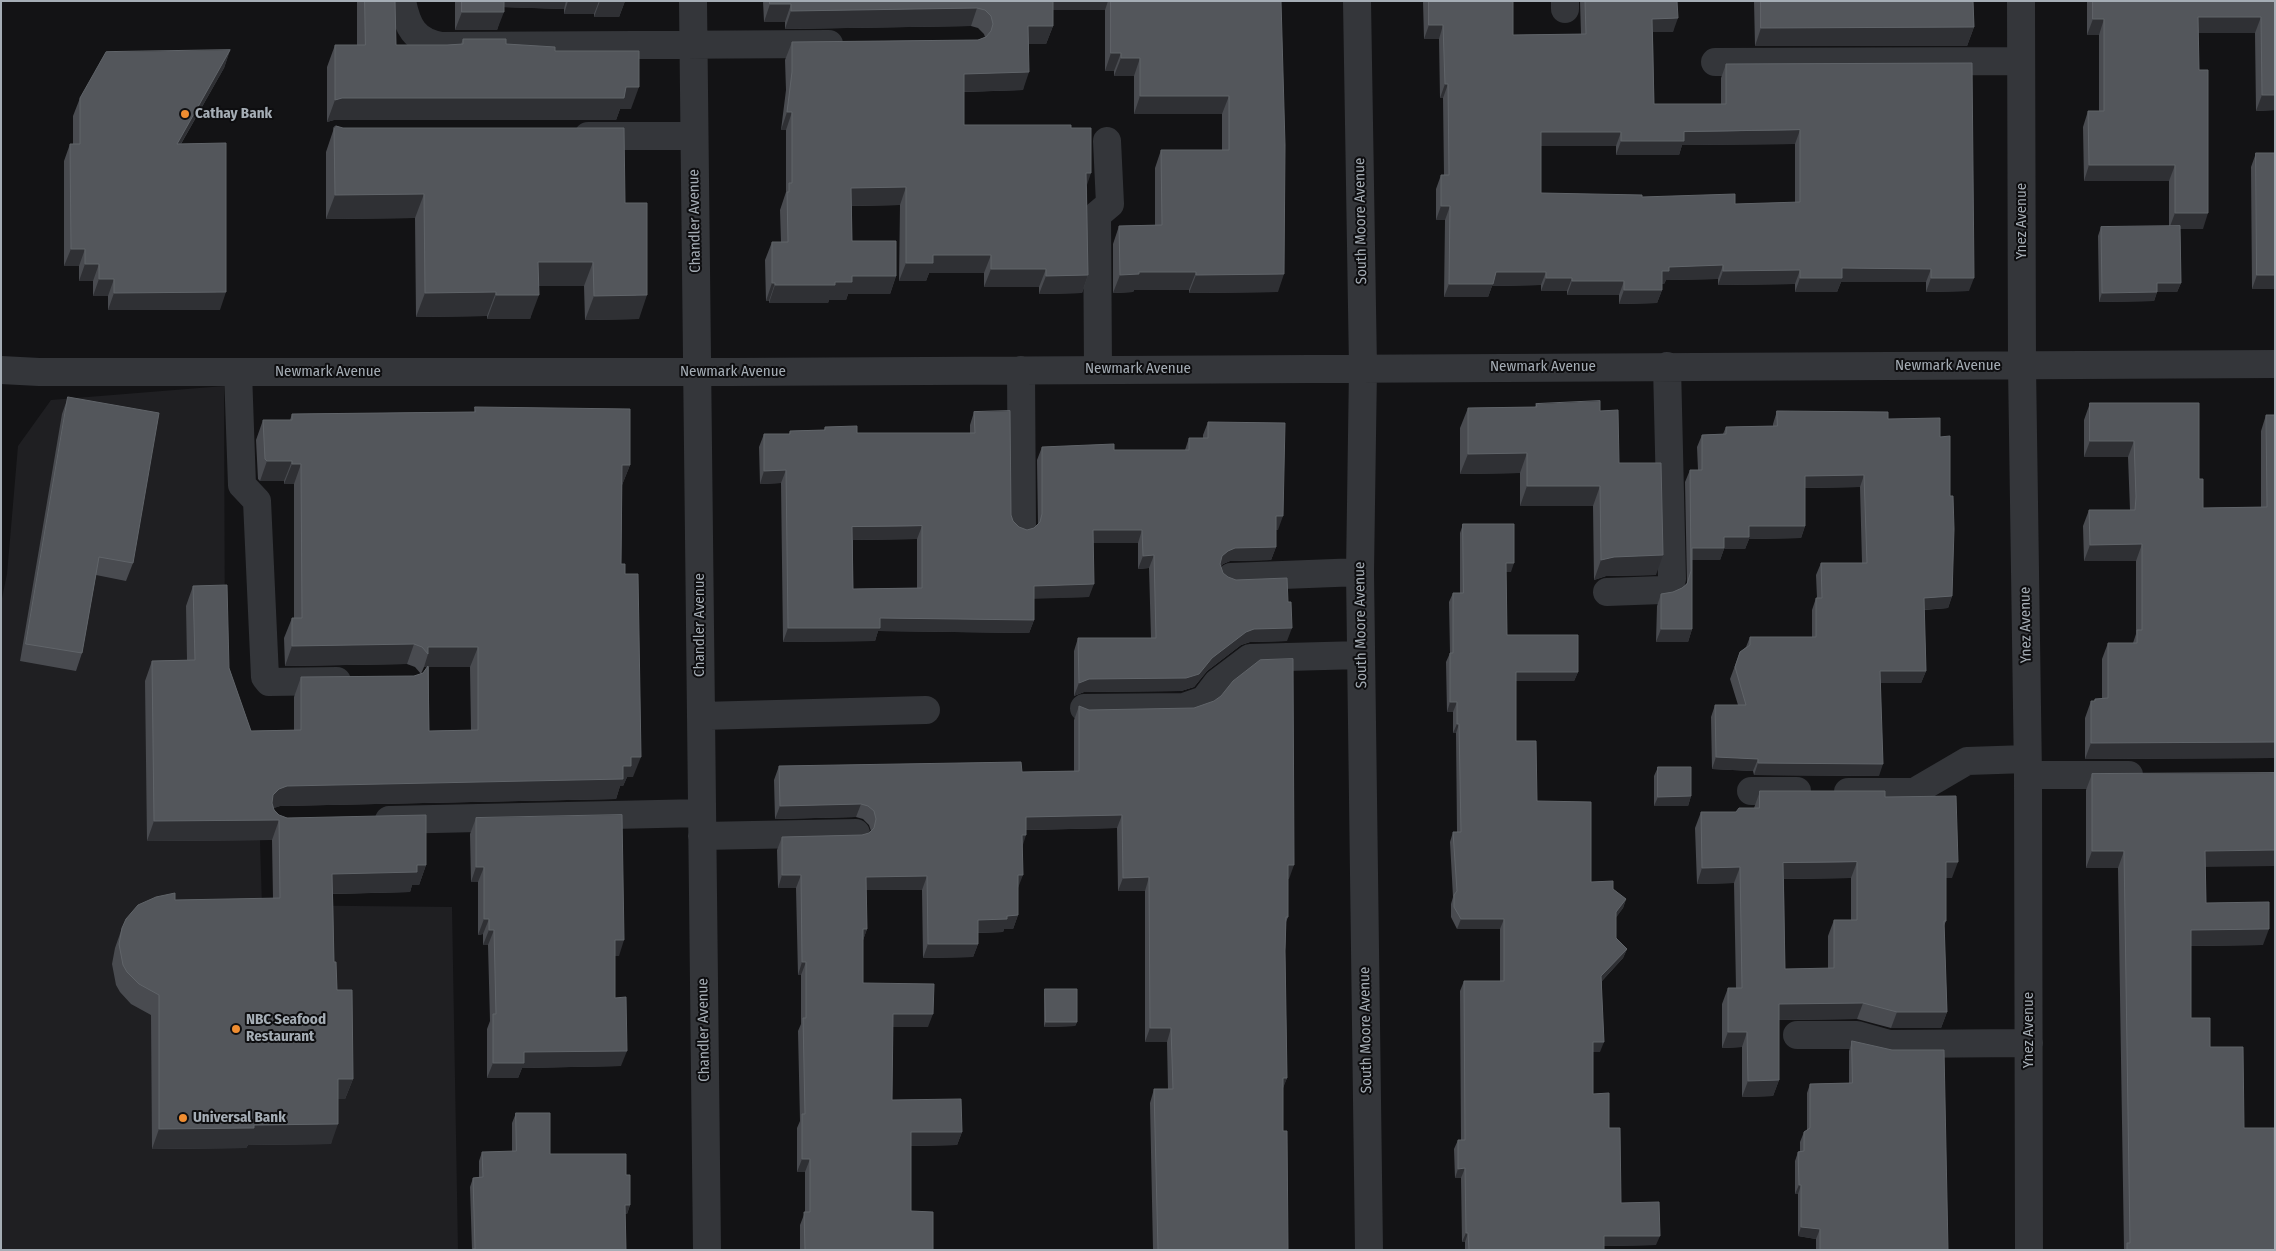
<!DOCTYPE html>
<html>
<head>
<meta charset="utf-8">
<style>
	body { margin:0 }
	#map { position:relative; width:2276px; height:1251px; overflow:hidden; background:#131315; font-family:"Fira Sans Condensed",sans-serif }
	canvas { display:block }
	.frame { position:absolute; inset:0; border:2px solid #a5adb5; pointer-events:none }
</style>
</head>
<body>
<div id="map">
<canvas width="2276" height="1251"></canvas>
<div class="frame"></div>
</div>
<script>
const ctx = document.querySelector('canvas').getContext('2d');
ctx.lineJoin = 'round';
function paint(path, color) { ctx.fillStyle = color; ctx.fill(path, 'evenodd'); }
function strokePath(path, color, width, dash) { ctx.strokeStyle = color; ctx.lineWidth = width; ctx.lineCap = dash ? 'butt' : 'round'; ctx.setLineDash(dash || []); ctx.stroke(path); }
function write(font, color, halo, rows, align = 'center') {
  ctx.font = font + ' "Fira Sans Condensed",sans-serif'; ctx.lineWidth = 4; ctx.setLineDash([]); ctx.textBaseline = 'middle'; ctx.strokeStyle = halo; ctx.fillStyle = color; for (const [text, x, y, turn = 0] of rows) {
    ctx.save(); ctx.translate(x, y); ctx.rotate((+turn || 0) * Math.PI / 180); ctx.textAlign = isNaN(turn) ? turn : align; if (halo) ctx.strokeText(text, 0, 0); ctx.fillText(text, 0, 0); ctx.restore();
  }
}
const built = new Path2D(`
	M224,386l1,283 32,77 5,159 190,2 6,343h-457v-647l6,-29 11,-128 33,-46z`);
const minor = new Path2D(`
	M402,1c5,25 12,40 39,45l388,-2
	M693,1l14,1249
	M1357,1l6,367 -3,204 9,678
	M1565,1v8
	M2021,1l1,365 6,409 1,475
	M1715,62l306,-1
	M588,136h106
	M1,370l38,2h694l1542,-8
	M1021,370l1,157
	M1098,370l-1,-155 13,-11 -3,-63
	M238,372l4,113 15,16 8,176 4,5 68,-1
	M1231,577l129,-5
	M1607,592l55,-2 8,-4 2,-7 -5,-213
	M1084,708l100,-1 20,-7 13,-17 33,-25 111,-3
	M701,716l225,-6
	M2028,775h101
	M1751,791h46
	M1848,792h66l53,-31 60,-2
	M389,820l313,-7
	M702,836l154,-3
	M1797,1035h60l32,9 140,-1`);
const wall = new Path2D(`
	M357,1h38l1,44h51l14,-1 2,-5 43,5 49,7 76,58h-11l-4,11h-282l-7,2v-55l8,-22h22z
	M455,1h170l-6,16h-25v-3h-30v-5l-60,-2 -7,23h-42z
	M763,1h518l-3,291 -89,1v-3h-55l-1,2 -20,1v-49l6,-18 36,-1v-57l6,-18h61v-36h-88v-38h-20v-5h-9v-61h-52v16l-7,18h-17l-6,46 -59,2v33l107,3 16,59 1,88 -6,18 -43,1v-7h-55v-14h-55l-3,8h-27l1,-76 -48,1v35l44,35 -6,18h-42l-2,6h-17l-1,3h-59v-2h-3l-1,-41 7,-18h9l-1,-32 6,-18v-62h-5l5,-40 -1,-30 7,-18 186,-2 7,-3 -1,-3 -6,-6 -7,-2 -186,3v-7h-21z
	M1423,1h90v34l68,-1 -1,-33h97l-4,31h-20l1,72h67v-26l5,-14 246,-1 -3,228 -43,1v-10h-85l-4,10h-42v-8l-77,1v-6l-52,1 -2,4h-2v6l-5,13 -38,1v-9h-52v-4h-26v-6l-49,1 -4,11h-44l1,-77h-9v-31l5,-14h3l-1,-77h-3l-1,-59h-15zM1795,144v59l-60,1 -93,-7 -101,-4v-47h75v9h63l3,-10z
	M1754,1h219l1,26 -7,19h-212z
	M2087,1h188v109l-19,1 -1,-78h-57l5,196h-23l1,54 -4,9h-20l-3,9 -55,1 -1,-66 3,-9 68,-1v-45h-85l-1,-54 5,-16h11v-76h-12z
	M230,50l-6,18 -43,76 39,166h-112v-14h-15v-15h-14v-15h-15v-105l6,-17h3v-28l7,-18z
	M334,128l291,75 14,116 -54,1 -1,-34h-45l-9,33h-43v-3l-71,1 -1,-99 -89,1v-67z
	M2256,153h19v136h-23l-1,-122z
	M68,397l65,166 -7,18 -30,-6 -14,78 -6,18 -56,-10 42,-247z
	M2090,403l109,76 4,29 58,-1v-76l5,-16 9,343 -190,1v-41l6,-17h3l1,-2h7v-40l6,-16h25l3,-9v-73h-52l-1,-35 6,-16h41l-2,-53h-44v-37z
	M1536,404l64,7 19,52 37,112 -50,1 -12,4 -1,-74h-73v-33l-60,1v-46l8,-20 67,-1z
	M475,407l155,58 -8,20 -1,79 12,213h-6l-4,9h-3l-4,13 -336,7 -7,2 6,7 147,50 -7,20h-7l-2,7 -77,2 1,68 3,28 16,89 -8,20h-7l-7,45 -83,1 -2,3 -94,1 -1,-134 -20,-11 -11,-12 -4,-7 -4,-21 3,-16 7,-20 53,-28 98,-1 -1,-59 -125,1 -2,-160 7,-20 35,-1 -1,-54 7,-20 36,82 22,63 43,-1v-33l7,-20 113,-1 7,-2 -6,-7 -8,-3 -122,2 -1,-28 8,-20h2v-134h-10v-3h-24l-2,-2 -2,-39 7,-20h27l2,-6 182,-2zM424,667h3l-4,6 -2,1zM429,667h41l1,63 -42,1z
	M1777,411l111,8 52,18 10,59 2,100 -4,12 -24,2 2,61 -5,12h-40l-2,93 -125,-1 -1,-4 -41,-2 -1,-52 4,-12h23l-8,-26 10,-27 6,-5 4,-10h62v-27l4,-12h1l-1,-23 5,-12h41l-2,-76 -55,1v38l-4,12 -52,1 -4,10h-21l-4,11h-28v69l-4,13h-32l1,-36 4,-12 12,-2 9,-4 5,-5 -2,-101 5,-12h8l-1,-23 5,-12 21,-1 3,-7 47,-1v-2z
	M974,412l39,109 6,6 8,3 7,-2 4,-4 -1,-64 5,-13 72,3h71l4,-12h14v-3l5,-13 70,108h-2v17l-5,13 -41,1 -7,3 -2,2 2,7 64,68 -37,1 -9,3 -34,26 -13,16 -13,4 -97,1 -10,4v-45l4,-13h73l-2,-70 -11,1v-26h-45l-4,54 -55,1v22l-5,13 -151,-2 -3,10 -92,1 -2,-159 -21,1 -1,-37 5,-13h25l1,-3 34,-1 1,-3 32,6h113v-8zM917,539v49l-64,1v-49z
	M1463,524l48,48h-5l1,63 71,37 -4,9h-58v60l21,60 54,81 22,7 13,10 -3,9 -7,9v21l11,11 -4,9 -21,23 -2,71h-7v42l16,34 12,75 35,42 -52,1v4h-139v-8h-3l-1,-64h-6l-1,-29 4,-9h3l-1,-149 4,-10h36v-52h-43l-6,-12v-13l2,-7 -3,-55 3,-10h4l-1,-99h-3v-21h-6l-1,-50 4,-9 -1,-51 4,-9h7v-60z
	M1079,706l210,173h-1v38l-2,5 -1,29 2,127 -4,9v44l5,119h-135l-3,-147 4,-14h14l-1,-47h-22v-151h-27l-1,-63 -91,2 -4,16 -4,42v27l-5,14h-9l-1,3 -25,1v11l-5,13 -50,1 -1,-68h-56l1,39 -4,11v43l65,44h-36v73l70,32 -5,13 -46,1v65l22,39h-133v-25l5,-13v-40h-8v-44l3,-7 -2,-90 3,-7v-49h-3l-2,-87h-18l-1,-38 5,-13 80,-2 7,-2 2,-2 -2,-6 -6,-6 -7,-2 -81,2 -1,-39 5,-14 243,6 52,-1v-51z
	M1658,767l33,29 -3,10h-34v-30z
	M2092,774l113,93 1,36 57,42 -72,1v72l19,29 34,81 30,68 1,54h-151l-6,-382h-32v-78z
	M1760,791l125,6 67,81h-6v43l-2,5 3,86 -6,16h-50l-34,-9 -78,1v60l-6,16 -31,1v-50l-20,1v-44l6,-16h8l-2,-105 -37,1 -2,-56 6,-16h35l18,-4zM1851,878v42h-17l-6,16v33h-43l-1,-90z
	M476,818l143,138h-4v42l6,68 -99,2 -4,10h-31v-49l3,-8 -2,-76h-5v-11l-5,1v-53h-7l-1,-48z
	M1045,989l32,33 -2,4 -31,1v-33z
	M1852,1041l96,209h-132v-11l-18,-3v-42h-3v-33l3,-9 2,-1v-9l4,-10 3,-2v-37l3,-9 39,-1v-32z
	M516,1113l34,41 76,21 4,30 -3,9h-2l1,36h-154l-2,-63 3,-9 6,-1v-16l3,-9h30v-29z`);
const shadedWall = new Path2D(`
	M500,1h66l-2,8 -67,-2z
	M568,1h31l-5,13h-30z
	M600,1h25l-6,16h-25z
	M1050,1h58l-3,9h-59z
	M770,4h21l-6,18h-21z
	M977,8l-6,18 -186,3 6,-18z
	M462,12h42l-7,18h-42z
	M2198,17h63l-6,16h-63z
	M1678,18l-5,14h-25l4,-13z
	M2093,19h11l-5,16h-12z
	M1429,25h14l-4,14h-15z
	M1028,26h25l-7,18h-25z
	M1974,27l-7,19h-212l6,-18z
	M230,50l-6,18 -53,93 6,-17z
	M1111,53h10l-7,18h-9z
	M1121,58h19l-6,18h-20z
	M1029,72l-6,18 -66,2 7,-18z
	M1445,84h3l-5,14h-3z
	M626,87h13l-8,22h-11l-4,11h-282l-7,2 8,-22 7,-2z
	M2262,95h13v15l-19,1z
	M1140,96h89l-7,18h-88z
	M787,112h5l-6,18h-5z
	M1800,130l-5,14 -113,1 -3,10h-63l5,-14 63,-9z
	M1541,132h80l-5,14h-80z
	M2089,165h86l-6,16h-85z
	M1086,173h5l-6,18z
	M906,187l-6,18 -55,1 6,-18z
	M424,194l-9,24 -89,1 9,-24z
	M1441,206h9l-5,14h-9z
	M2175,213h33l-5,16h-34z
	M71,249h14l-6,17h-15z
	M933,255h58l-7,18h-55l-3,8h-27l7,-18z
	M538,262h55l-9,24h-54z
	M85,264h14l-6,17h-14z
	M1723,265l-5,14 -52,1 -2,4h-7l5,-13 7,-4z
	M1842,268l89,1 -5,13h-85l-4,10h-42l5,-14z
	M991,269h55l-7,18h-55z
	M1800,270l-5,14 -77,1 5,-14z
	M1139,272h57l-7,18h-55l-1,2 -20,1 7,-18z
	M1496,272h50l-5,13 -49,1 -4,11h-44l5,-13z
	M1284,274l-6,18 -89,1 7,-18z
	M1088,275l-6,18 -43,1 7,-18z
	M2257,275h18v14h-23z
	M852,276h44l-6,18h-42l-2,6h-17l-1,3h-59l6,-18 60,-3z
	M1546,278h26l-5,13h-26z
	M1931,278h43l-5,13 -43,1z
	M99,279h15l-6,17h-15z
	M1572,281h52l-5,14h-52z
	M772,283h3l-6,18h-3z
	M2157,283h24l-4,9h-20l-3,9 -55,1 3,-9z
	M1624,290h38l-5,13 -38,1z
	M226,292l-6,18h-112l6,-17z
	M496,292l-9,24 -71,1 9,-24z
	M496,295h43l-9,24h-43z
	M647,295l-8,24 -54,1 9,-24z
	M2090,441h44l-6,16h-44z
	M1527,453l-7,20 -60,1 8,-20z
	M267,461h25l-8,20h-24z
	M292,464h9l-7,20h-10z
	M622,465h8l-8,20z
	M786,470l-5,13 -21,1 4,-13z
	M1864,475l-4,12 -60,1 5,-12z
	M1527,486h73l-7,20h-73z
	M1276,516h7l-5,14h-7z
	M922,526l-5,13 -69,1 4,-13z
	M1749,526h56l-4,12 -52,1 -4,10h-21l-4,11h-29l1,-12 32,-11z
	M1093,530h49l-4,13h-50z
	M2142,544l-6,17h-52l6,-16z
	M1276,547l-5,13 -41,1 -7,3 -6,5 5,-13 6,-5 7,-3z
	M1154,555l-5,13 -11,1 5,-13z
	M1663,555l-7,20 -50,1 -12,4 7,-20 13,-3z
	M1506,563h8l-3,9h-8z
	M1094,584l-5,13 -60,2 5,-13z
	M1952,596l-4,12 -29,2 5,-12z
	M880,618l154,2 -5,13 -151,-2 -3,10 -92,1 5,-14z
	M1292,628l-5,13 -37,1 -9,3 -34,26 -13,16 -13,4 -97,1 -10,4 5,-13 10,-4 123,-21 34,-26 8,-3z
	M1661,629h31l-4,13h-32z
	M414,644l-7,20 -122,2 7,-20z
	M428,647h50l-8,20h-46l4,-13z
	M1880,671h46l-5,12h-45z
	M1516,672h62l-4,9h-61z
	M1450,702h7l-4,10h-6z
	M1457,724h2l-3,9h-3z
	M2275,742v16l-190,1 6,-16z
	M631,757h10l-8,20h-6l-4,9h-3l-4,13 -336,7 -8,3 -6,6 7,-20 6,-6 8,-3 336,-20z
	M1716,757l42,2 -5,12 -41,-2z
	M1758,763l125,1 -4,12 -125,-1z
	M1691,796l-3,10h-34l4,-9z
	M861,804l-5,13 -81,2 5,-13z
	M1122,815l-5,13 -96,2 5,-13z
	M279,820l-7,20 -125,1 7,-20z
	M1022,835h4l-4,13z
	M2275,850v16l-76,1 6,-16z
	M2092,851h32l-6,17h-32z
	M1857,862l-6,16 -73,1 5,-16z
	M1946,862h12l-6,16h-12z
	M417,865h9l-7,20h-7l-2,7 -85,2 7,-20z
	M1288,865h6l-5,14h-6z
	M476,867h8l-6,15h-7z
	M1740,867l-6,16 -37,1 5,-16z
	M782,875h19l-5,13h-18z
	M1018,875h5l-5,13z
	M927,876l-5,14h-61l5,-13z
	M1149,877l-4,14h-27l5,-13z
	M1626,899l-3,9 -10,14 3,-10z
	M1018,915l-5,14h-9l-1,3 -30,1 5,-13z
	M484,919h5l-6,15 -5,1z
	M1461,919h43l-4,10h-43z
	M863,929h4l-5,14z
	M2269,929l-6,16 -78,1 6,-16z
	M489,930h5l-6,15h-5z
	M615,940h9l-5,16h-9z
	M928,944h50l-5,13 -50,1z
	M1627,949l-4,9 -25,27 3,-9z
	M802,962h4l-5,13h-3z
	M1863,1003l-6,16 -84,1 6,-16z
	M1897,1012h50l-6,16h-50z
	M893,1014h40l-5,13h-40z
	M1046,1022h31l-2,4 -31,1z
	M1150,1028h21l-4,14h-22z
	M1728,1032h19l-5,15 -20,1z
	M1593,1042h11l-4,10h-10z
	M627,1051l-6,15 -99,2 -4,10h-31l6,-15 31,-11z
	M1283,1078h4l-5,13z
	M338,1079h15l-8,20h-15z
	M1779,1080l-6,16 -31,1 6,-16z
	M338,1124l-7,20 -83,1 -2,3 -94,1 7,-20 95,-4z
	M911,1132h51l-5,13 -50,1z
	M802,1159h8l-5,13h-8z
	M1465,1168l-4,10h-6l3,-9z
	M1799,1185h2l-3,9h-3z
	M625,1205h5l-3,9h-5z
	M1801,1227l19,2 -4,10 -18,-3z
	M1466,1233h2l-3,9h-3z
	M1604,1236h56l-4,9 -56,1z`);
const building = new Path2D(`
	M365,1h30l1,44h51l16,-1v-5h43v5l49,3v4h84v36h-13l-2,11h-282l-7,2v-55h30z
	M462,1h42v11h-42z
	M770,1h283v25h-25l1,46 -65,2v51h107v3h20v45h-5l2,102 -42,1v-7h-55v-14h-58v8h-27v-76l-55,1 1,53h44v35h-44v6h-17v3h-60v-2h-3v-41h16l-1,-50h2v-9h3v-71h-5l5,-40v-30l186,-2 8,-3 5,-6 2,-7 -2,-8 -6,-6 -8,-2 -186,3v-7h-21z
	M1111,1h170l4,144 -1,129 -88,1v-3h-57v2l-19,1 -1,-49 43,-1 -1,-75h68v-54h-89v-38h-19v-5h-10z
	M1429,1h84v34l73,-1 -1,-33h92l1,17 -26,1 2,85h72v-40l246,-1 2,215h-43v-9l-89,-1v10h-42v-8l-77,1v-6l-54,2v4h-7v19h-38v-9h-52v-3h-26v-6h-50l-3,12h-44l1,-78h-9v-31h8l-1,-91h-3l-2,-59h-14zM1800,130v72l-65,2v-10l-93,3v-2l-101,-2v-61h80v9h63v-9z
	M1761,1h212l1,26 -213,1z
	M2093,1h182v94h-13l-1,-78h-63l1,53h9v143h-33v-48h-86l-1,-54h16v-92h-11z
	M230,50l-53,94 49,-1v149l-112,1v-14h-15v-15h-14v-15h-14l-1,-105h10v-46l26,-46z
	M336,126l7,2h281l1,75h22v92l-53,1 -1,-34h-55l1,33h-43v-3l-71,1 -1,-99 -89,1 -1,-67z
	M2256,153h19v122h-18z
	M2180,226l1,57h-24v9l-55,1 -1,-66z
	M68,397l91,16 -26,150 -34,-6 -17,96 -56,-9z
	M1600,401v10l18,-1 1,53h42l2,92 -49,2 -13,3 -1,-74h-73v-33l-59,1v-46l69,-1 -1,-3z
	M2090,403h109v76h4v29l64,-1 -1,-92h9v327l-184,1v-42h4v-2l13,-1v-55h29v-13h5v-86l-52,1 -1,-35h46l1,-13 -2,-56h-44z
	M475,407l155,2v56h-8l-1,99h4v10h13l3,183h-10v9h-8v13l-336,7 -8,3 -6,6 -1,8 2,7 5,5 8,3 139,-3v50h-9v7l-85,2 2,88h2l1,28h15l1,89h-15v45l-84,1v3l-95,1v-134l-20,-11 -12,-12 -4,-7 -4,-21 3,-16 4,-9 12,-14 18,-8 19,-4v7l105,-2 -1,-78 -125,1 -2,-160 43,-1 -2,-74 34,-1 2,83 22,63 50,-1v-53l113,-1 9,-3 5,-7 1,65 49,-1v-83h-50v7l-6,-7 -8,-3 -122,2v-28h10l-1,-154h-9v-3h-25l-2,-2 -2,-39h29v-6l183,-2z
	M1010,411l1,104 2,6 6,6 8,3 7,-2 6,-6 2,-8v-67l72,-3v6h75v-12h19v-16l77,1 -2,93h-7v31l-41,1 -7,3 -6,5 -2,8 3,9 5,4 8,3 51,-2 1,24h3l1,26 -38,1 -8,3 -34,26 -13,16 -13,4 -97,1 -10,4 -1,-45h78l-2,-83 -11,1 -1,-26h-49l1,54 -60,2v34l-154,-2v10h-92l-2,-158 -22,1v-37h26v-3l35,-1v-3l32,-1v7h118l-1,-21zM922,526v62l-69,1 -1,-62z
	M1777,411l111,1v7l52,-1v19l10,-1v60h3l1,33 -2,67 -28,2 2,73h-46l3,93 -125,-1v-4l-42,-2 -1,-52h31l-11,-38 5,-15 10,-7v-8h66v-39h6l-1,-35h46l-3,-88 -59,1v50h-56v11h-25v11h-32v81h-31v-35l12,-2 9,-4 5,-4 4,-13 -1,-101h12v-35l24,-1v-7l51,-1z
	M1463,524h51v39h-8l1,72h71v37h-62v69h20l1,60 54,1v80l22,-1v8l13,10 -10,13v26l11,11 -26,27 3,66h-11v52l16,-1v35h11l1,75 38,-1 1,34h-56v14h-135l-1,-17h-2l-1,-65 -7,1v-29h7l-1,-159h40v-62h-43l-7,-12v-12l3,-4 -4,-59h8l-2,-108h-2v-22h-7v-49h3v-60h10z
	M1293,659l1,206h-6v52h-2l-1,34 2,127h-4v53h4l1,119h-130l-4,-161h19l-2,-61h-21l-1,-151 -26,1 -1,-63 -96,2v18h-4l1,40h-5v40l-11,1v3l-29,1v24h-50l-1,-68 -61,1 1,52h-4v54l71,1 -1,30h-40l-1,86 69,-1 1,33h-51v79l22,1v38h-128l-1,-38h6v-53h-8v-45h3l-2,-96h3v-56h-4l-1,-87h-19v-38l80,-2 7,-2 5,-5 2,-9 -2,-8 -6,-5 -7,-2 -81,2 -1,-40 242,-4 1,10 57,-1v-65l10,4 105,-2 20,-7 7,-5 12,-15 27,-21z
	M1658,767h33v29l-33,1z
	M2275,773v77l-70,1 1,52 63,-1v27l-78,1v88h19v29h33l1,81h30l1,122h-148v-7h3l-6,-392h-32v-77z
	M1760,791h125v6l71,-1 2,66h-12v59h-2l3,91h-50l-34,-9 -84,1v76l-31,1 -1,-49h-19v-44h14l-2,-121 -38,1 -1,-56h35l3,-4h20zM1857,862v58h-23v48l-49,1 -2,-106z
	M622,815l2,125h-9v58l11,-1 1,54 -103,1v11h-31v-49h3l-2,-84h-5v-11h-5v-52h-8v-49z
	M1045,989h32v33h-31z
	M1852,1041l40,9h52l4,200h-128v-21l-19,-2v-42h-2l-1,-33 6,-1v-19l6,-4v-44l42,-1z
	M516,1113h34v41h76v21h4v30h-5l1,45h-153v-1h2l-2,-71 10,-1 -1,-25 34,-1z`);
const markers = [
	[185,114,5,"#ef8d31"],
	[236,1029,5,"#ef8d31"],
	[183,1118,5,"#ef8d31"]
];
const poiNames = [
	["Cathay Bank",195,114],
	["NBC Seafood",246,1020],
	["Restaurant",246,1037],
	["Universal Bank",193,1118]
];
const streetNames = [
	["Chandler Avenue",695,221,-91],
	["South Moore Avenue",1361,221,-91],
	["Ynez Avenue",2022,221,-90],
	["Newmark Avenue",1948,366],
	["Newmark Avenue",1543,367],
	["Newmark Avenue",1138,369],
	["Newmark Avenue",328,372],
	["Newmark Avenue",733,372],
	["Chandler Avenue",700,625,-90],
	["South Moore Avenue",1361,625,-91],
	["Ynez Avenue",2026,625,-91],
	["Chandler Avenue",704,1030,-91],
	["South Moore Avenue",1366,1030,-91],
	["Ynez Avenue",2029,1030,-90]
];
paint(built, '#1f1f22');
strokePath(minor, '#34363a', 28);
paint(wall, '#494b50');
paint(shadedWall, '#2f3034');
paint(building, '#53565b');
strokePath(building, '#606469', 1);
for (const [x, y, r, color] of markers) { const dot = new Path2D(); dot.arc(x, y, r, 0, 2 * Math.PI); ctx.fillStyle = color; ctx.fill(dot); strokePath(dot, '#0e0e10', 2); }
write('bold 15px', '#a5adb5', '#0e0e10', poiNames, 'left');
write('15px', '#a5adb5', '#0e0e10', streetNames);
</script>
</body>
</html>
